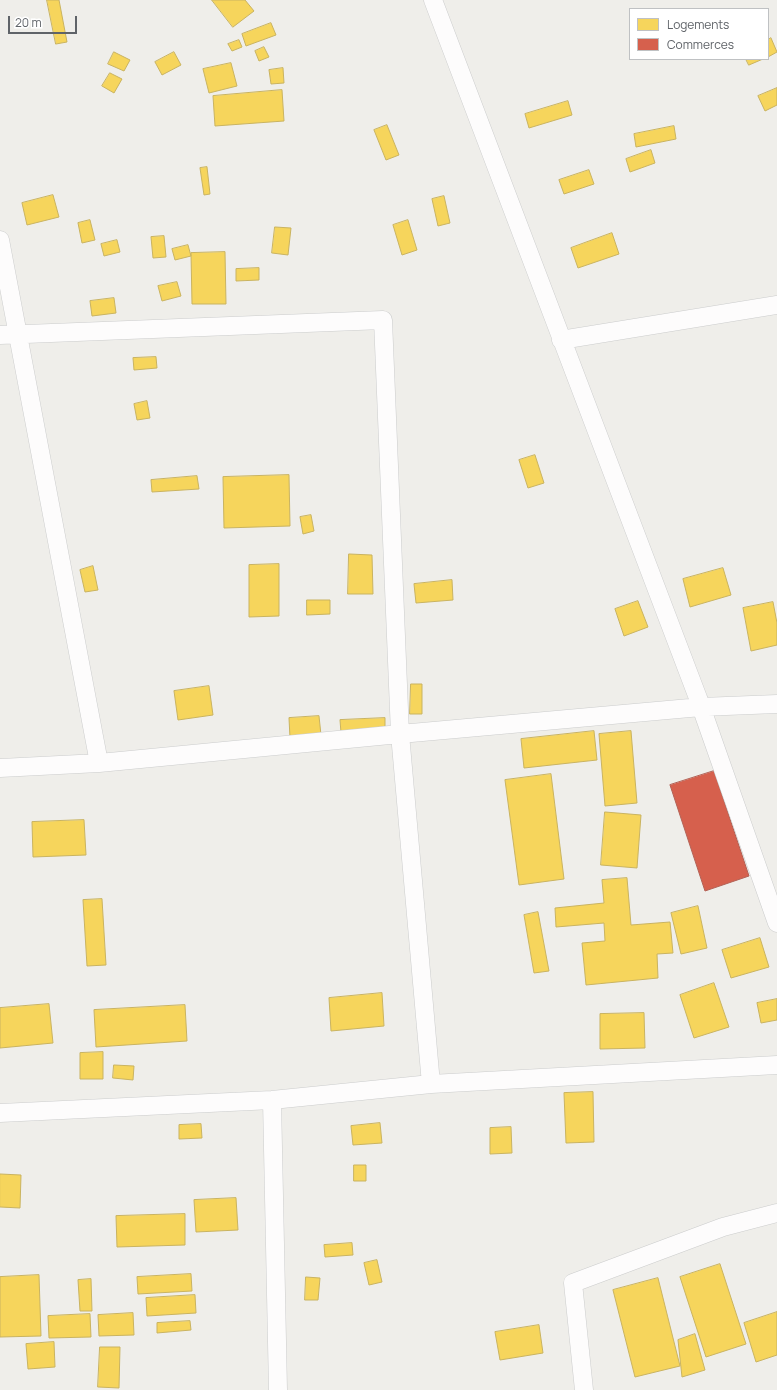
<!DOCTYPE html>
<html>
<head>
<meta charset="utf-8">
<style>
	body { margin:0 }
	#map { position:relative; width:777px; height:1390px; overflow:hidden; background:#efeeea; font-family:Manrope,sans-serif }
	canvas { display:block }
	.legend { position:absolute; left:629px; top:8px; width:140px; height:52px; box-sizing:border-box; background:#fff; border:1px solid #bfc1c3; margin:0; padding:5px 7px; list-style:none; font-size:12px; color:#5f6368 }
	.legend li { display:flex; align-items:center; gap:8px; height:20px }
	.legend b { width:20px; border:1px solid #bfc1c3 }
	.scale { position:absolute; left:8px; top:16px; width:69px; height:18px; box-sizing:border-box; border:2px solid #5f6368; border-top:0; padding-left:5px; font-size:12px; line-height:14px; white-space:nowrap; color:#5f6368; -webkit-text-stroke:3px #fff; paint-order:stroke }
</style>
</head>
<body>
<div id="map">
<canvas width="777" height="1390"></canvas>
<ul class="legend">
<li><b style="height:11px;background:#f6d55c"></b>Logements</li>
<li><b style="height:11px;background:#d6604d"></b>Commerces</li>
</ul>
<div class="scale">20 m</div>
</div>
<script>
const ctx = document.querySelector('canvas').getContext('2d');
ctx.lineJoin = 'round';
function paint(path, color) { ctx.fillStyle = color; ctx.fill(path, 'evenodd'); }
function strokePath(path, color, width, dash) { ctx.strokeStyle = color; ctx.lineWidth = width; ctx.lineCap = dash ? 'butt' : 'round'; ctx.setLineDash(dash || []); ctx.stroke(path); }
const homes = new Path2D(`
	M47,0h12l8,42 -11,2z
	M212,0h33l9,11 -21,16z
	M271,23l5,12 -30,11 -4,-12z
	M771,38l6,14 -9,5v-17z
	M239,40l3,7 -10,4 -4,-7z
	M264,47l5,10 -10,4 -4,-10z
	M114,52l16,8 -6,11 -16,-7z
	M174,52l7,13 -19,10 -7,-13z
	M746,59h17l-14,6z
	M231,63l6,23 -28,7 -6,-24z
	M283,68l1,15 -13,1 -2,-14z
	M110,73l12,6 -8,14 -12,-7z
	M777,88v17l-12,6 -7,-15z
	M282,90l2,31 -69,5 -2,-30z
	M568,101l4,14 -43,13 -4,-14z
	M387,125l12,30 -13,5 -12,-30z
	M674,126l2,13 -40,8 -2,-13z
	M651,150l4,13 -25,9 -4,-13z
	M207,167l3,27 -6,1 -4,-27z
	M589,170l5,14 -30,10 -5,-14z
	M53,195l6,22 -32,8 -5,-22z
	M444,196l6,27 -12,3 -6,-27z
	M90,220l5,20 -13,3 -4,-20z
	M408,220l9,30 -15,5 -9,-30z
	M275,227l16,1 -3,27 -16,-2z
	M612,233l7,21 -41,14 -7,-20z
	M164,236l2,21 -13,1 -2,-21z
	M117,240l3,12 -16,4 -3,-12z
	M188,245l3,11 -16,4 -3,-11z
	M225,252l1,52h-34l-1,-51z
	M259,268v12l-23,1v-12z
	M177,282l4,14 -19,5 -4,-15z
	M114,298l2,15 -24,3 -2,-15z
	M156,357l1,11 -23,2 -1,-12z
	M147,401l3,17 -13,2 -3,-16z
	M535,455l9,28 -16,5 -9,-28z
	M289,475l1,51 -66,2 -1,-51z
	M197,476l2,13 -47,3 -1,-12z
	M311,515l3,16 -11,3 -3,-17z
	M349,554l23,1 1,39h-25z
	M279,564v52l-30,1v-52z
	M93,566l5,24 -13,2 -5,-22z
	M723,568l8,27 -41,12 -7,-28z
	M452,580l1,20 -37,3 -2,-19z
	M307,600h23v14l-23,1z
	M638,601l10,26 -24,9 -9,-27z
	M773,602l4,21v22l-26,6 -8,-43z
	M411,684h11v30h-12z
	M209,686l4,29 -35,5 -4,-29z
	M319,716l2,19 -31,3 -1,-20z
	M385,718v13l-44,2 -1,-13z
	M594,731l3,29 -73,8 -3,-29z
	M631,731l6,72 -32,3 -6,-72z
	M551,774l13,105 -45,6 -14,-105z
	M605,812l36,3 -4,53 -36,-3z
	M84,820l2,35 -53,2 -1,-35z
	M627,878l4,47 39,-3 3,31 -16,1 1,24 -72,7 -4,-42 23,-2 -1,-18 -48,4 -1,-19 49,-5 -2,-23z
	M102,899l4,66 -19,1 -4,-66z
	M698,906l9,42 -26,6 -10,-41z
	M538,912l11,59 -15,2 -10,-58z
	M760,938l9,29 -38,11 -9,-28z
	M714,983l15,44 -35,11 -14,-43z
	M382,993l2,33 -53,5 -2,-33z
	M777,999v21l-16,3 -4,-20z
	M49,1004l4,39 -53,5v-40z
	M185,1005l2,36 -91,6 -2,-37z
	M644,1013l1,35 -45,1v-35z
	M103,1052v27h-23v-26z
	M114,1065l20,1 -1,14 -20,-2z
	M593,1092l1,50 -28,1 -2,-50z
	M380,1123l2,20 -29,2 -2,-19z
	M201,1124l1,14 -23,1v-14z
	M511,1127l1,26 -22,1v-26z
	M354,1165h12v16h-12z
	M0,1174l21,1 -1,33 -20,-1z
	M236,1198l2,32 -42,2 -2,-32z
	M185,1214v31l-68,2 -1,-31z
	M352,1243l1,12 -28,2 -1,-12z
	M377,1260l5,22 -13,3 -5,-22z
	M720,1264l26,80 -40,13 -26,-80z
	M191,1274l1,17 -54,3 -1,-17z
	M39,1275l2,61 -41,1v-60z
	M306,1277l14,1 -2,22h-13z
	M658,1278l22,88 -45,11 -22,-87z
	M91,1279l1,32h-12l-2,-31z
	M195,1295l1,18 -49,3 -1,-18z
	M777,1312v43l-21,7 -12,-39z
	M133,1313l1,22 -35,1 -1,-21z
	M90,1314l1,23 -42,1 -1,-22z
	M190,1321l1,9 -34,3v-10z
	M539,1325l4,28 -43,7 -5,-28z
	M695,1334l10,36 -23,7 -4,-37z
	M54,1342l1,25 -27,2 -2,-25z
	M100,1347h20l-1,41 -21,-1z`);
const shops = new Path2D(`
	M714,771l35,105 -44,15 -35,-106z`);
const minor = new Path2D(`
	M433,0l265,698 79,225
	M0,240l99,523
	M0,335l383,-15 17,414 31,350
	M561,340l216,-35
	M0,768l99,-5 301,-29 301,-27 76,-3
	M272,1100l6,290
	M0,1113l272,-13 159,-16 346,-19
	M584,1390l-11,-107 150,-56 54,-14`);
paint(homes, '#f6d55c');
strokePath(homes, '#c9b360', 1);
paint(shops, '#d6604d');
strokePath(shops, '#b26155', 1);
strokePath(minor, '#cbcccc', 19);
strokePath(minor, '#fdfcfc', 18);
</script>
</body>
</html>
